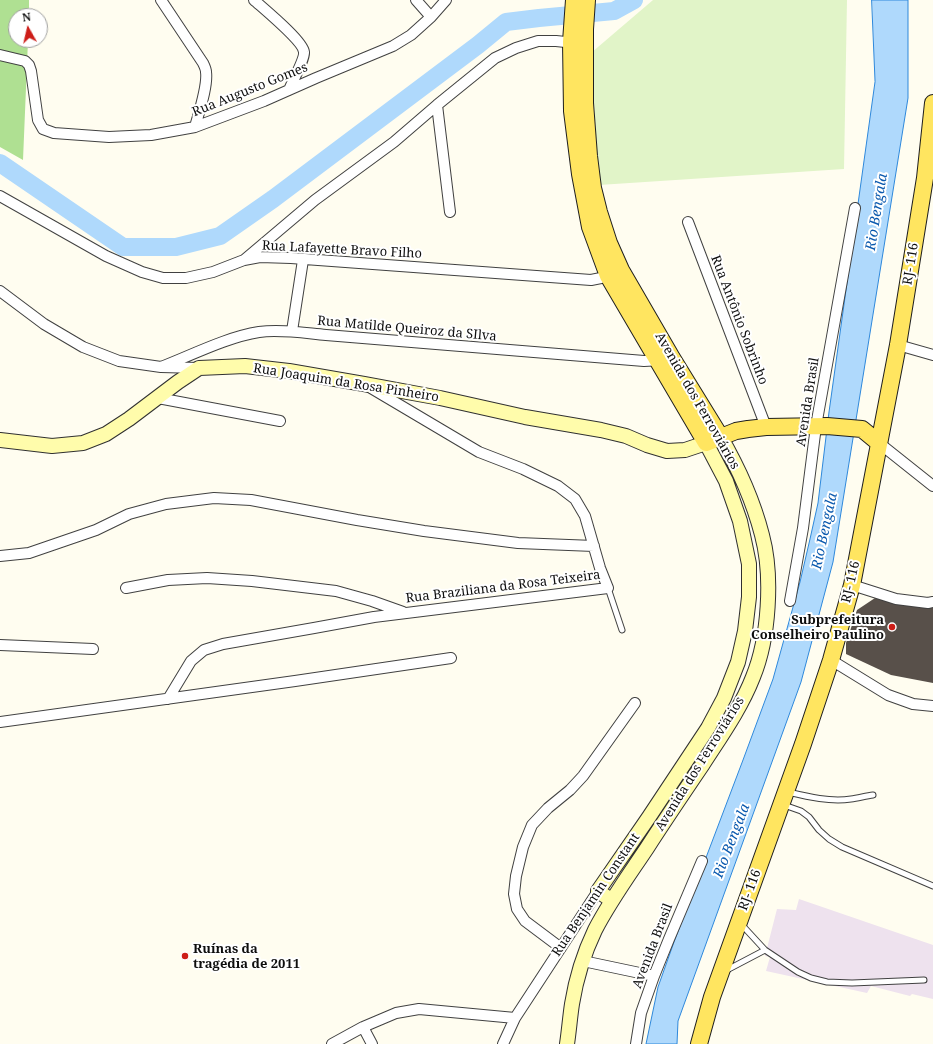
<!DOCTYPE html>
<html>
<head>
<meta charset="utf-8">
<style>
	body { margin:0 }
	#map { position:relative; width:933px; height:1044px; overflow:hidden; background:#fffdf0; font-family:"Noto Serif",serif }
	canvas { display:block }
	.north { position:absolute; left:8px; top:8px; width:40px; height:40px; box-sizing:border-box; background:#fff; border:1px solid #9f9f9f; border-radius:50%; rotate:352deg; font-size:11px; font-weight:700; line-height:16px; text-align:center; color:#0e0e0e }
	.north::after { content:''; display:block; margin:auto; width:14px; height:18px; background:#cd1d18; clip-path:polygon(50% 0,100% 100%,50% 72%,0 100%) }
</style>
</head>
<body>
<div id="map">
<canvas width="933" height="1044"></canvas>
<div class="north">N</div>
</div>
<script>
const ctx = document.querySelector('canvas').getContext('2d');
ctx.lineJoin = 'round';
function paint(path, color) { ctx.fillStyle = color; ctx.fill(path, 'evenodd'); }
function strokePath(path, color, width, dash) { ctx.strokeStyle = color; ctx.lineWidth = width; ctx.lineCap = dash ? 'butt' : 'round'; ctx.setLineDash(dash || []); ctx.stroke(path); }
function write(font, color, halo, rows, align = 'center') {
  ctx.font = font + ' "Noto Serif",serif'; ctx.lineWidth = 4; ctx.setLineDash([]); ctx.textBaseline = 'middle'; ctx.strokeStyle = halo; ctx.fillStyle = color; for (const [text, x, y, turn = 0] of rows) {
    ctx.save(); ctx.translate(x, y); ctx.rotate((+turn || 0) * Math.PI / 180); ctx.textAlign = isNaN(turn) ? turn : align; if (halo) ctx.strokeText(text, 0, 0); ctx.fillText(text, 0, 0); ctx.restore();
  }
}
const industrial = new Path2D(`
	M799,899l134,46v54l-21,-5 -2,2 -39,-10 -4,7 -101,-22 4,-14 -5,-1 12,-47 19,1z`);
const forest = new Path2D(`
	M0,0h29v16h-13v24h12l-5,120 -23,-13z`);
const pitch = new Path2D(`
	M653,0h194l-3,169 -245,16 -8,-132z`);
const water = new Path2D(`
	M872,0h36v98l-75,464 -32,120 -123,339 -1,23h-31l12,-57 16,-45 69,-182 30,-81 27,-97 10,-43 8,-36 11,-91 46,-330z`);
const river = new Path2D(`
	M0,163l123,84h53l44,-11 53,-37 205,-154 28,-23 33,-4 75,-7 20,-11`);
const building = new Path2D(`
	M875,598l58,10v75l-42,-8 -45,-21v-11l11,-33z`);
const lane = new Path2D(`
	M608,588l14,42
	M788,792c21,5 42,10 63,7 7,-1 15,-3 22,-4
	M784,805l17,6 8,6 10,13 10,9 13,8 91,39
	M741,924l24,26 33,22 13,6 16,4 25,1 72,-3
	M725,971l40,-21`);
const street = new Path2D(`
	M161,0l42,63c1,2 3,6 3,9 2,14 -7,40 -11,55
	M254,0c10,9 49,41 50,52 1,7 -12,30 -15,38
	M416,0l15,17
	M0,55l25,6 4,4 2,6 7,49 5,9 11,4 55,4 42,-2 44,-8 69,-26 52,-23 77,-32 18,-11 20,-18 15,-17
	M437,105l13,107
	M0,196l106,60 36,16 21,6h23l27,-6 31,-12 16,-3 31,1 300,22 10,-2 12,-5
	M688,222l78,205
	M244,260l71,-60 79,-58 43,-37 58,-47 21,-10 22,-7h18l19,2
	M0,291l44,33 39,23 36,14 42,6 38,1
	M292,331l11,-71
	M898,345l35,10
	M161,367c31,-12 66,-30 98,-35 21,-3 45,1 67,3l318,26 18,-1
	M158,398l122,23
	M879,443l54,43
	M0,556l29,-3 67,-23 33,-16 37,-10 48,-6 37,2 106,20 67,11 94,12 76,3
	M852,585l44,14 32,4 5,-1
	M126,588l42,-8 39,-2 45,3 84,10 36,10 31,11
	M790,601l13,-73 13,-102 39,-218
	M0,645l93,4
	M831,660l57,35 25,9 20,2
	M168,699l23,-38 13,-11 19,-6 91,-16 60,-11 234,-29 -8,-20 -15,-52 -10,-17 -17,-13 -35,-17 -44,-17 -108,-64
	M0,722l295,-41 156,-23
	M561,948l-36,-27 -8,-12 -3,-15 2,-18 7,-29 9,-22 16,-17 22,-18 13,-14 52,-73
	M583,961l71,15
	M363,1027l9,17
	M332,1044l31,-17 33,-14 23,-4 96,9
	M503,1044l12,-26 83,-127
	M636,1044l5,-31 13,-37 15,-37 33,-78`);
const secondary = new Path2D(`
	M0,440l52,6 31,-3 23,-9 23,-15 49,-37 21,-14 46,-2 44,5 75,13 76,14 85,19 76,13 25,6 21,9 20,6 18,-1 21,-7 20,38 14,40 9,43v33l-4,34 -7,31 -14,36 -16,30 -59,89 -51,74 13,9
	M567,1044c2,-13 3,-27 5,-40 4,-25 12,-51 23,-74 15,-29 34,-55 52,-82 18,-28 37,-56 56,-84 18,-28 38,-56 50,-87 16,-39 20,-101 9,-142 -9,-35 -24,-68 -42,-99`);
const primary = new Path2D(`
	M574,0l-3,42 1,69 8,63 10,53 18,49 98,167 30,-12 12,-2 18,-2 61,-1 35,3 17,14
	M587,0l-2,29v74l4,53 4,32 6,24 10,31 12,27 51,88 48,78
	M699,1044l13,-47 91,-253 28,-84 21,-75 46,-240 27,-167 8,-75`);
const markers = [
	[892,627,4,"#cd1d18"],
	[185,956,4,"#cd1d18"]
];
const streetNames = [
	["Rua Augusto Gomes",250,90,-22],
	["Rua Lafayette Bravo Filho",342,250,3],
	["RJ- 116",911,264,-81],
	["Rua Antônio Sobrinho",739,320,69],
	["Rua Matilde Queiroz da SIlva",407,329,5],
	["Rua Joaquim da Rosa Pinheiro",346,383,9],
	["Avenida dos Ferroviários",697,401,60],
	["Avenida Brasil",808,402,-81],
	["RJ- 116",851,582,-77],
	["Rua Braziliana da Rosa Teixeira",503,587,-7],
	["Avenida dos Ferroviários",700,764,-58],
	["RJ- 116",750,890,-70],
	["Rua Benjamin Constant",596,895,-56],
	["Avenida Brasil",653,946,-69]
];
const poiNames = [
	["Subprefeitura",884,620],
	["Conselheiro Paulino",884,635],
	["Ruínas da",193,949,"left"],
	["tragédia de 2011",193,964,"left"]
];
const waterNames = [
	["Rio Bengala",877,212,-81],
	["Rio Bengala",825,531,-78],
	["Rio Bengala",732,841,-69]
];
paint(industrial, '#eee2ee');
paint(forest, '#afe092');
paint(pitch, '#e1f4c8');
paint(water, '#afd9fc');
strokePath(water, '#2e88db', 1);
strokePath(river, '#afd9fc', 18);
paint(building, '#58504a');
strokePath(lane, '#414141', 7);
strokePath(street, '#414141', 12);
strokePath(secondary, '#303030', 16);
strokePath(primary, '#1f1f1f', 18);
strokePath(lane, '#fff', 5);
strokePath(street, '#fff', 10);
strokePath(secondary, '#fffcab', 14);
strokePath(primary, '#ffe560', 16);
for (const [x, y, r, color] of markers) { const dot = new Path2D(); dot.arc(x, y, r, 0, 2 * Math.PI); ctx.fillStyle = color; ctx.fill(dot); strokePath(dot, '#fff', 1.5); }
write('13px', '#0e0e0e', '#fff', streetNames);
write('bold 13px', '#0e0e0e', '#fff', poiNames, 'right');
write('italic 14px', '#0a59ae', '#fff', waterNames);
</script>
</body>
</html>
